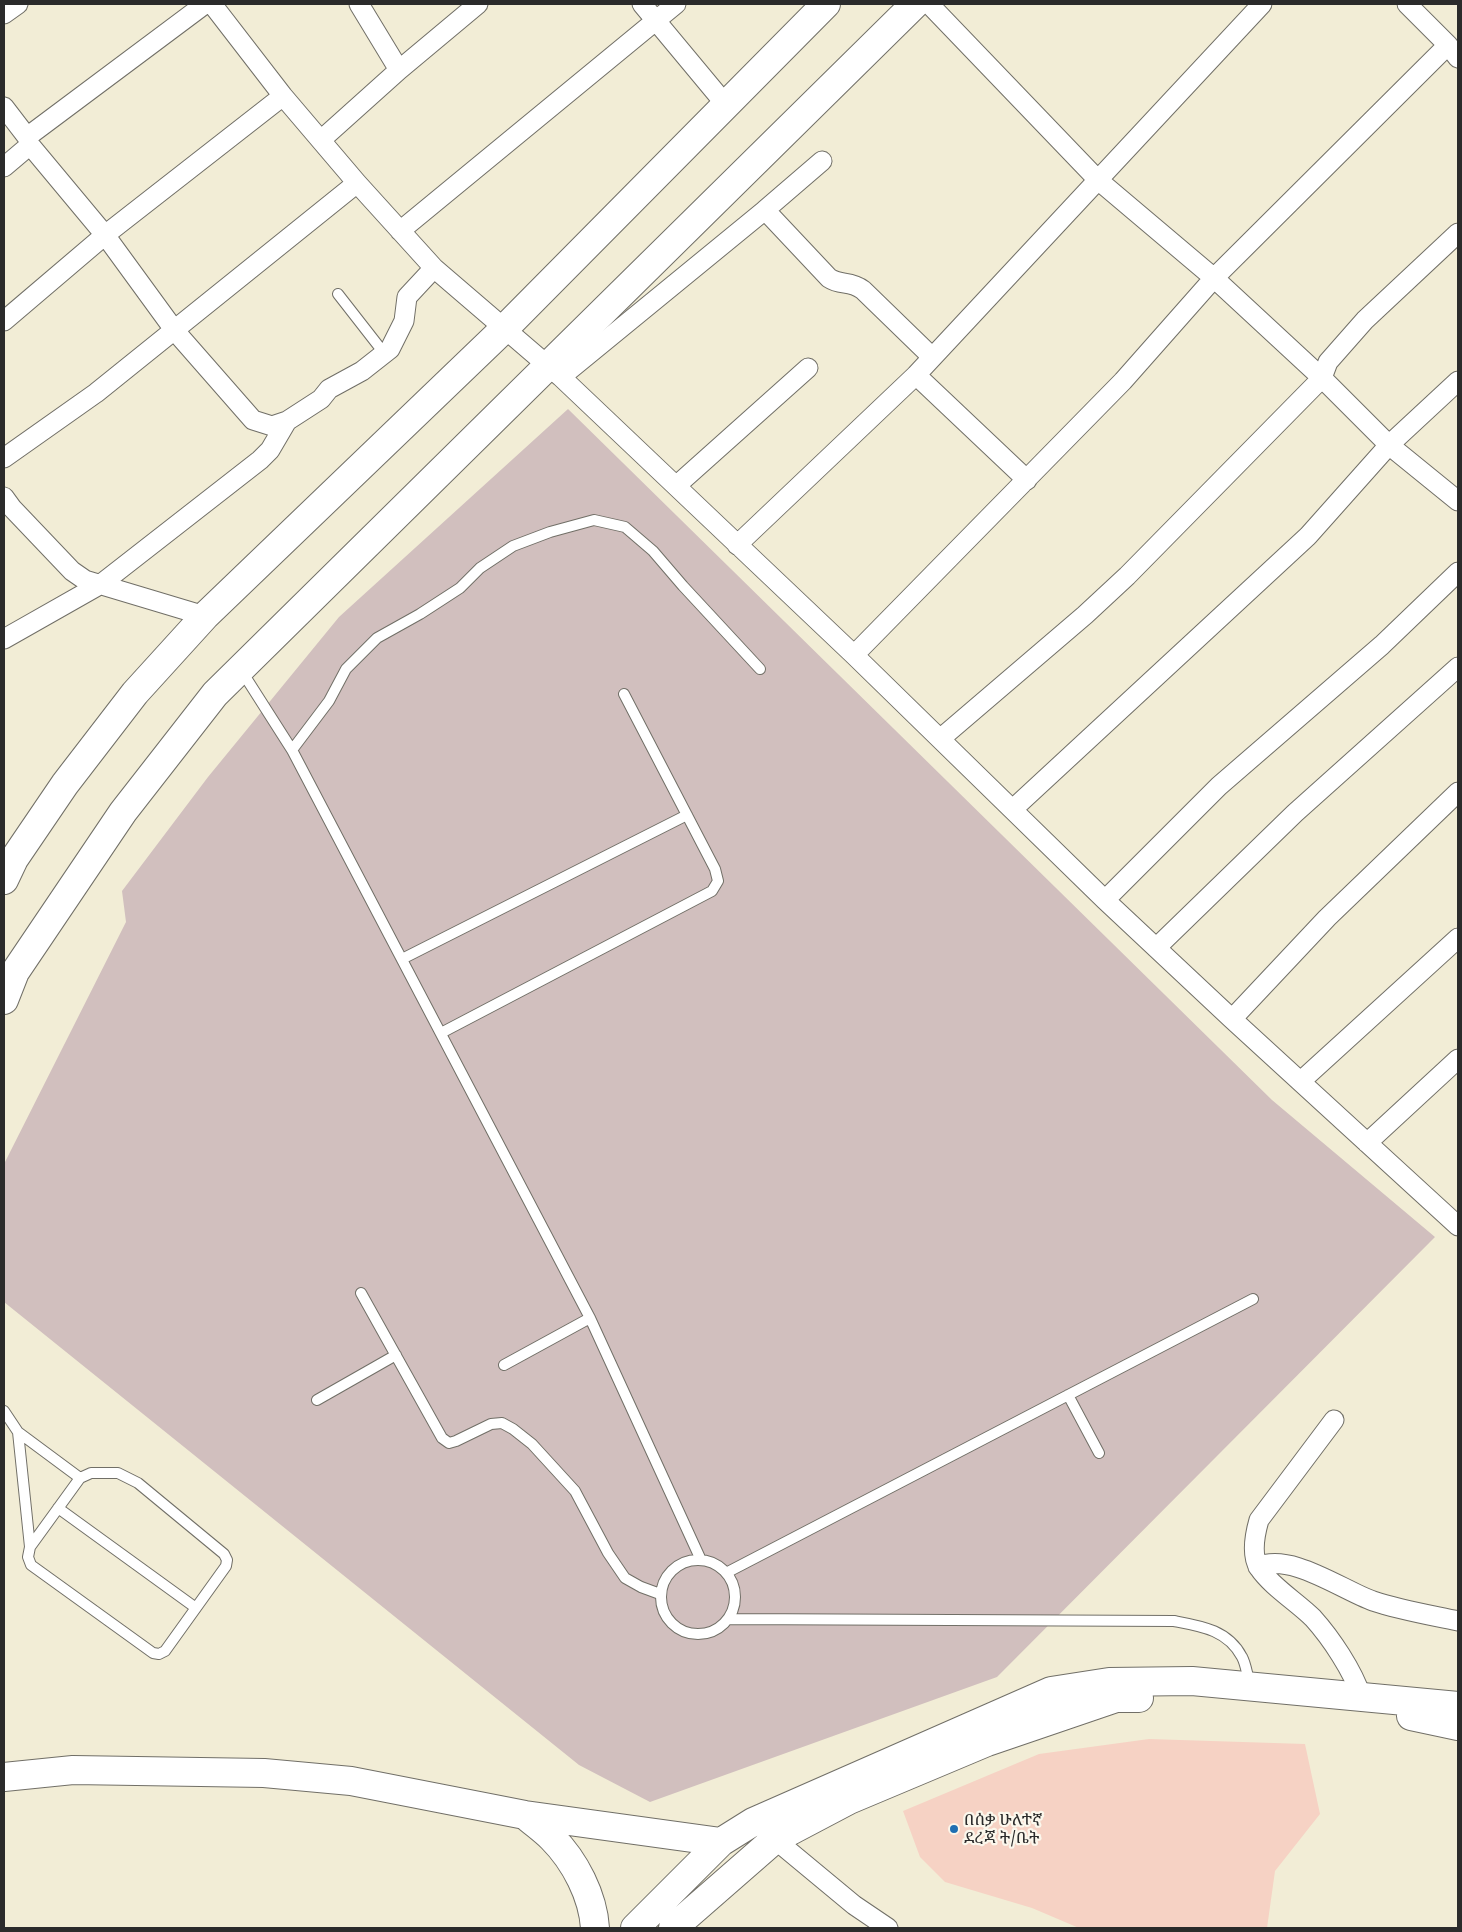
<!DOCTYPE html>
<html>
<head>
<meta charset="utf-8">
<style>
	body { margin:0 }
	#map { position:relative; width:1462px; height:1932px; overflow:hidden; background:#f2edd6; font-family:"Libre Caslon Text",serif }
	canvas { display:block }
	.frame { position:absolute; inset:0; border:5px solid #2b2b2b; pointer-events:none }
</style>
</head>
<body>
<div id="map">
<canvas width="1462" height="1932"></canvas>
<div class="frame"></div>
</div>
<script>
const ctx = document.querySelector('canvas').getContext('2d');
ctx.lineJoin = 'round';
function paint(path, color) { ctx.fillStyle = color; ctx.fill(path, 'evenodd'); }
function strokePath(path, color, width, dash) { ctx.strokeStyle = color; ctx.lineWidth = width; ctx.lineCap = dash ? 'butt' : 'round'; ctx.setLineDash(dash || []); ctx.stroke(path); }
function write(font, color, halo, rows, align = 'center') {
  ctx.font = font + ' "Libre Caslon Text","Noto Serif Ethiopic",serif'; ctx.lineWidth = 4.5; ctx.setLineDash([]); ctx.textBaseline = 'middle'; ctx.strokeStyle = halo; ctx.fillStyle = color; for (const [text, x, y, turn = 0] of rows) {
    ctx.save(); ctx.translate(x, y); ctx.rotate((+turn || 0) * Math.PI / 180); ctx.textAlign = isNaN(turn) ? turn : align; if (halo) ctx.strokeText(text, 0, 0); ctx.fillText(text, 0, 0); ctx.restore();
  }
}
const built = new Path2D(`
	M1149,1739l156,5 15,70 -45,57 -8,57h-188l-47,-20 -87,-26 -25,-25 -17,-46 136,-57z`);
const industrial = new Path2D(`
	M568,409l704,691 163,137 -438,440 -347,125 -71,-37 -575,-463v-138l122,-242 -4,-31 86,-114 131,-160z`);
const lane = new Path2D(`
	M338,294l46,59
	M241,670l51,80 298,568 111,242
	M292,750l37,-49 17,-32 31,-31 43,-24 40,-26 20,-20 33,-22 37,-14 44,-12 31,7 28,24 30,35 77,83
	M402,959l285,-144
	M441,1033l271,-142 6,-10 -3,-12 -91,-175
	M361,1293l81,145 7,5 7,-2 35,-17 11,-1 11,6 19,15 43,47 33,62 17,25 16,9 19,7
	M504,1365l86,-47
	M1068,1395l31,58
	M317,1400l79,-45
	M4,1411l14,21 62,46 11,-5h27l20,10 86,71 3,6 -1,6 -61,85 -6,3 -6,-1 -122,-88 -3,-8 2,-10 50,-69
	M18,1432l12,115
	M58,1508l138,100
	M661 1597a37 37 0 1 1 74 0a37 37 0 1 1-74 0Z
	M726,1573l527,-274
	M728,1619l446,2c27,5 54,9 68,36 4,7 5,18 8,27`);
const street = new Path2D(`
	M212,4l71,92 74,87 77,85 127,109 293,278 251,245 127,119 226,207
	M359,4l40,66
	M642,4l84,101
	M929,4l169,176 116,98 108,100 67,67 69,56
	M1407,4l41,41 10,13
	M4,14l14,-10
	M4,107l23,30 3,8 75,90 70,96 78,89 19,6 15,-5 34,-22 8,-10 33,-18 28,-22 14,-28 3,-24 27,-29
	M27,137l178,-133
	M321,140l78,-70 79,-66
	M4,167l26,-22
	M765,210l64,68c12,8 21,2 34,12l69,67
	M400,231l276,-227
	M4,321l101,-86 178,-139
	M916,375l111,105
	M561,377l204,-167 57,-49
	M4,458l92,-65 261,-210
	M676,486l132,-118
	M4,497l8,11 60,63 13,9 120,36
	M737,545l179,-170 346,-371
	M4,639l97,-55 159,-124 10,-10 17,-29
	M854,655l269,-274 91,-103 234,-233
	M940,739l145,-124 42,-39 195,-198 6,-16 37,-42 93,-87
	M1013,809l295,-273 81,-91 69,-64
	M1105,900l114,-114 163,-141 76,-73
	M1156,948l139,-135 163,-146
	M1232,1019l95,-101 131,-126
	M1301,1081l157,-143
	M1367,1143l91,-84
	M1334,1420l-75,100c-4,14 -8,35 0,48 13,19 38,34 54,50 18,20 40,53 48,78
	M1258,1567c32,-15 84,23 115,34 27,9 57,14 85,20
	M766,1832l88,73 34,23`);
const primary = new Path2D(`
	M4,880l10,-21 51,-75 70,-91 70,-77 300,-288 321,-324
	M4,1000l11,-28 108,-160 92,-118 700,-690
	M1411,1716l47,10
	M4,1777l69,-7 191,3 87,8 174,34 196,27
	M525,1815c9,8 19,15 27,23 23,23 41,58 43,90
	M635,1928l86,-86 32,-20 298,-131 58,-9 83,-1 266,25
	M673,1928l102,-89 74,-39 138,-58 129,-44h23`);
const markers = [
	[954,1829,5,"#1f6fb2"]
];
const poiNames = [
	["በሰቃ ሁለተኛ",964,1820],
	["ደረጃ ት/ቤት",964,1838]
];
paint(built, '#f6d2c4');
paint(industrial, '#d1bfbe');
strokePath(lane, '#716f67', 12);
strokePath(street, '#716f67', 21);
strokePath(primary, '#716f67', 30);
strokePath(lane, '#fff', 10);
strokePath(street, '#fff', 19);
strokePath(primary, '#fff', 28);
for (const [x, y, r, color] of markers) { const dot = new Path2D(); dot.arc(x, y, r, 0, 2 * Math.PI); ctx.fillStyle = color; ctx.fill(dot); strokePath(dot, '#fbf7ec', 2); }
write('16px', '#2b2b2b', '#fbf7ec', poiNames, 'left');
</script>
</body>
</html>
